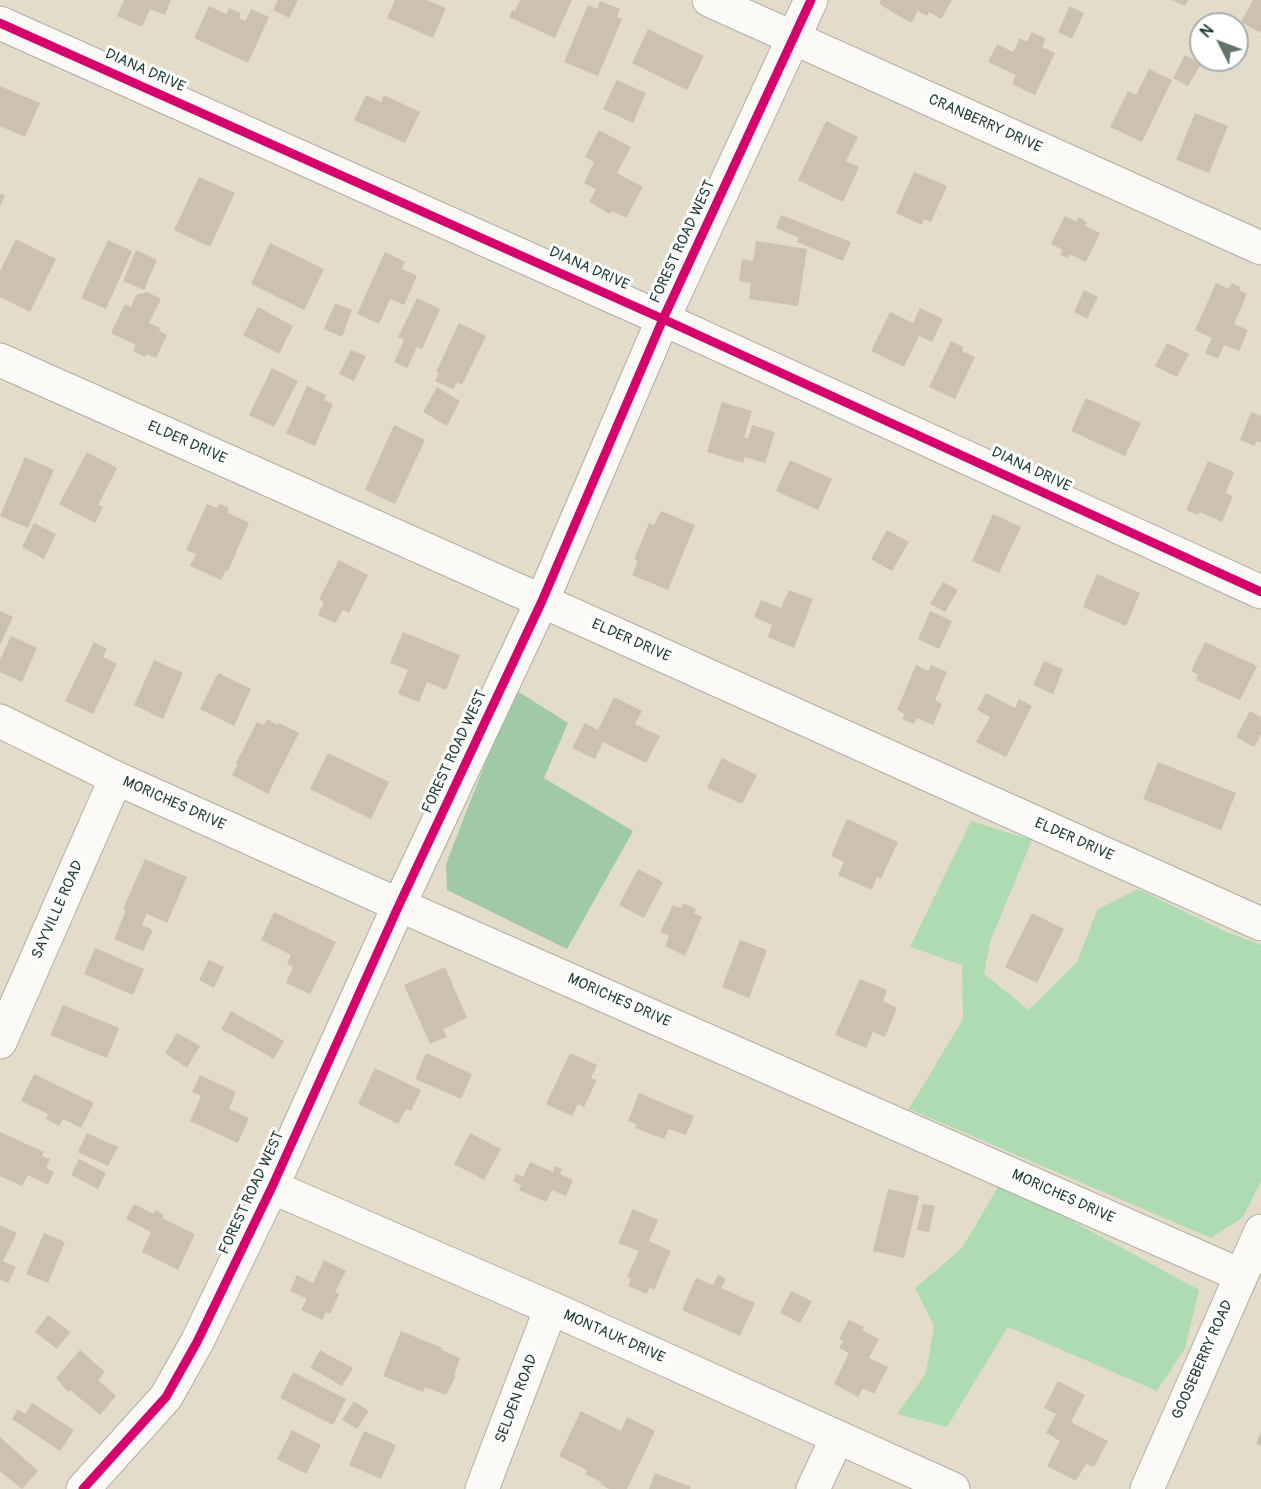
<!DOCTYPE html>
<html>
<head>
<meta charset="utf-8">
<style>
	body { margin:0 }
	#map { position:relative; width:1261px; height:1489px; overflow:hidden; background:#e4dcca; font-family:Pangolin,sans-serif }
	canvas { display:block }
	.north { position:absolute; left:1189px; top:12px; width:60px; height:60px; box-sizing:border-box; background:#fff; border:2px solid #a5b1ae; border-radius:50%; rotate:312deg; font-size:16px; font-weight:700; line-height:24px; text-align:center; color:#1f3d34 }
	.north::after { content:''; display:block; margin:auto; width:21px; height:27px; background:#647568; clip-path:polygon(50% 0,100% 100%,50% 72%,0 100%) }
</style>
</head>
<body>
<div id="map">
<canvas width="1261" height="1489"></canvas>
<div class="north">N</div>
</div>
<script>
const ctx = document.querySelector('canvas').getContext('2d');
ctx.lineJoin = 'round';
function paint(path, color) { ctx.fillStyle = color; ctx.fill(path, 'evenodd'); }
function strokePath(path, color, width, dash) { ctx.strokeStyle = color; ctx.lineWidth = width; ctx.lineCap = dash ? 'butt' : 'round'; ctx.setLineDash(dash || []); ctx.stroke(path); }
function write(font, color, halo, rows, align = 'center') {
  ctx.font = font + ' Pangolin,sans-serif'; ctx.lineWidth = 6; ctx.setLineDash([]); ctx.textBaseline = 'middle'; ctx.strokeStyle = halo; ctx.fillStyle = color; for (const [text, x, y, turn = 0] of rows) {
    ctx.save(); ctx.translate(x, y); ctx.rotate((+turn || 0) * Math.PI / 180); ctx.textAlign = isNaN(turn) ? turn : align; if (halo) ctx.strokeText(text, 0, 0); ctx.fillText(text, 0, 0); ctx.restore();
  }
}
const green = new Path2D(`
	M971,821l61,19 -42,102 -6,32 45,36 48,-48 20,-52 41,-21 86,42 37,14v236l-18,36 -32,21 -302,-129 54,-90 -1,-54 -52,-18z
	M1001,1182l198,108 -14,58 -28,43 -149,-64 -61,100 -50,-13 29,-41 8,-47 -19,-38 47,-40z`);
const forest = new Path2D(`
	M514,689l54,34 -24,55 89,53 -66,118 -120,-59 -1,-26z`);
const building = new Path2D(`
	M124,0h47l-6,15 -15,-6 -8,18 -25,-11z
	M278,0h20l-9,18 -16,-8z
	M395,0h32l19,8 -13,30 -46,-20z
	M520,0h52l-17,38 -46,-21 3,-7 3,1z
	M881,0h71l-11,19 -12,-7 -2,4 -9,-5 -7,12 -32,-19z
	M1172,0h16l-3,6z
	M1253,0h8v33l-20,-11z
	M600,1l20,8 -3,8 5,2 -24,57 -34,-14 24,-57 9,4z
	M209,6l17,8 3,-6 12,5 -2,5 6,3 6,-12 18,8 -21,46 -54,-25z
	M1070,6l14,7 -12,26 -14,-7z
	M648,29l56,27 -17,34 -55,-27z
	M1032,32l14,7 -4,8 13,6 -20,42 -23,-11 4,-9 -28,-13 9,-18 16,8 7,-14 7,4z
	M1185,55l16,9 -13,22 -15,-8z
	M1149,69l23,11 -30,62 -32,-15 18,-36 8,4z
	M617,80l29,13 -13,30 -30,-14z
	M0,86l40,17 -15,34 -25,-11z
	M366,95l15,7 3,-7 36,17 -15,31 -51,-23z
	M1195,113l33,13 -19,47 -33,-13z
	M826,121l32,16 -12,24 13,6 -16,35 -45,-22z
	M599,130l32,17 -14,26 26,14 -17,31 -14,-7 -2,3 -21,-12 7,-13 -12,-6 10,-21 -9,-5z
	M914,172l33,14 -16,36 -7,-3 -2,6 -26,-12z
	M199,177l36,16 -25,54 -36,-17z
	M0,193l5,3 -5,10z
	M781,215l70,27 -8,19 -46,-19 2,-4 -23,-10z
	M1065,216l12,6 2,-5 8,5 -2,4 15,7 -14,29 -16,-8 -2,4 -8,-3 3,-5 -12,-6z
	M16,239l40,20 -26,53 -30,-15v-26z
	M108,240l24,11 -26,58 -25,-11z
	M756,241l51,8 -9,57 -49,-7 2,-16 -12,-2 3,-22 11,2z
	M270,243l54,26 -20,41 -53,-26z
	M136,250l21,10 -13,30 -21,-9z
	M385,252l20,10 -3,7 15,7 -13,29 -14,-6 -11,25 -22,-10z
	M1216,283l13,6 3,-6 8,4 -1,3 8,4 -13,30 14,6 -9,21 -15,-6 -6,14 -13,-6 7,-15 -17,-8z
	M1084,290l14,7 -11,22 -13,-7z
	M147,292l14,7 -12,24 11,5 -1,3 8,4 -11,23 -9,-4 -2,3 -12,-6 3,-6 -25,-12 14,-29 6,3 5,-12z
	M417,298l23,11 -18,40 -5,-2 -10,21 -13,-6 10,-22 -6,-3z
	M335,303l17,7 -10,27 -18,-8z
	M258,307l35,19 -14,28 -36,-19z
	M920,308l23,11 -11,23 -13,-6 -15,31 -33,-16 19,-39 23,11z
	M459,323l27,13 -24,49 -5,-3 -4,7 -18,-8 4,-8 -3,-1z
	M951,341l12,6 -1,4 13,6 -20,42 -26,-12z
	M1167,343l22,11 -12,23 -22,-11z
	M351,350l15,6 -12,25 -15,-7z
	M272,368l26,13 -24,46 -25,-12z
	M307,386l19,9 -2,5 9,4 -18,42 -29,-13z
	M437,387l23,14 -13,25 -24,-14z
	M1086,398l55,25 -16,33 -54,-25z
	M722,402l30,9 -8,26 4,2 4,-14 23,7 -10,31 -20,-6 -2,6 -36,-11z
	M1251,412l10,4v27l-5,-2 -1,5 -15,-6z
	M394,425l31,15 -30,64 -30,-14z
	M87,452l30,16 -19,37 5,2 -8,16 -36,-19z
	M25,457l29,13 -26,58 -28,-12z
	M790,460l42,19 -14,31 -42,-19z
	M1208,461l26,11 -8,21 7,3 -11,26 -22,-10 -2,3 -12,-5z
	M207,504l10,4 3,-4 9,4 -2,4 22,11 -21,48 -2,-1 -5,10 -31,-14 6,-12 -10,-4z
	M661,511l34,14 -27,65 -36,-15 6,-14 -4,-2 15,-36 5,2z
	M993,514l28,13 -22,46 -27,-12z
	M34,523l22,11 -12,25 -22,-12z
	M887,530l22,12 -17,29 -21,-12z
	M339,560l29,15 -19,38 -6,-3 -8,13 -17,-8 6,-13 -5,-3z
	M1097,574l43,19 -14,33 -43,-19z
	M943,582l15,8 -13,22 -15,-8z
	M789,590l24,9 -19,49 -26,-11 4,-12 -18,-8 7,-17 20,8z
	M0,611l13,6 -13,28z
	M930,611l22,10 -13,28 -21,-10z
	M403,632l57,23 -14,35 -19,-8 -8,20 -21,-8 10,-24 -18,-7z
	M11,636l26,12 -15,34 -22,-10v-12z
	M94,642l13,7 -4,8 14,7 -24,50 -28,-13z
	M1205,642l52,24 -17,34 -44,-20 2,-5 -7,-4z
	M154,660l29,13 -20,46 -29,-14z
	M1044,661l19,8 -10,25 -20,-9z
	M916,665l12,6 3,-6 16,7 -12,28 7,4 -9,21 -16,-7 -3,6 -3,-1 -9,-4 3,-5 -8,-4z
	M218,673l33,16 -17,37 -34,-17z
	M986,693l29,15 4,-9 13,7 -26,51 -30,-15 14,-25 -13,-7z
	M614,697l28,14 -7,13 25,12 -14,27 -43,-21 -8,17 -23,-11 13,-25 13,7z
	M1250,711l11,6v17l-7,13 -18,-10z
	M267,719l11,6 1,-2 20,10 -31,61 -36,-19 6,-11 -2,-1 21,-41 7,3z
	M328,753l61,29 -18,37 -61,-30z
	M722,758l35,17 -15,29 -35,-16z
	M1158,762l78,31 -15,37 -78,-31z
	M847,819l51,23 -17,37 -4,-2 -5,13 -34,-15 6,-13 -13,-6z
	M145,859l42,18 -20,46 -20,-9 -5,11 11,5 -10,21 -29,-12 12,-29 -3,-1z
	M638,869l25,13 -19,36 -25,-13z
	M683,903l13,6 -2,4 8,4 -17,39 -20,-10 4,-10 -9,-4 13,-27 8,3z
	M274,912l62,30 -26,52 -24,-11 7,-16 -6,-3 4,-9 -30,-15z
	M1032,913l32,16 -27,54 -32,-16z
	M740,940l27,10 -18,48 -27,-11z
	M95,948l49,21 -11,26 -49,-21z
	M209,960l15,7 -10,21 -15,-8z
	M445,967l22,51 -24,11 4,8 -17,7 -26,-59z
	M860,979l27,11 -4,11 14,7 -12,29 -12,-5 -7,16 -31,-13z
	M63,1005l56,23 -12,30 -57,-23z
	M231,1011l53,30 -10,18 -53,-30z
	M177,1033l23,13 -13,22 -22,-15z
	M426,1053l46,21 -11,25 -46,-20z
	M570,1053l27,12 -6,13 6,2 -13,27 -6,-3 -6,12 -26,-12z
	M375,1068l46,22 -10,21 -5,-2 -8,15 -40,-20z
	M34,1074l60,29 -13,25 -18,-9 -4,7 -13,-7 2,-5 -27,-13z
	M200,1075l36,17 -7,17 20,9 -11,25 -48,-22 11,-25 -9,-4z
	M639,1093l55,23 -8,19 -17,-6 -5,10 -29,-11 1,-4 -8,-3z
	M0,1132l44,20 -2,4 8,3 -4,9 8,4 -6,13 -20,-10 -6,11 -22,-10z
	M87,1133l31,14 -10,19 -30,-14z
	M470,1133l31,16 -17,31 -30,-16z
	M79,1159l27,14 -8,16 -27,-14z
	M530,1162l23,10 2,-6 7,3 -2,5 13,6 -7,16 -14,-6 -6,12 -27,-12 2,-5 -8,-4 3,-7 7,3z
	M888,1189l31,7 -15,62 -31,-7z
	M134,1204l20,10 1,-4 9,5 -2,3 33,16 -17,36 -36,-18 9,-20 -25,-13z
	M923,1204l12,2 -6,26 -12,-2z
	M633,1209l25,11 -9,21 22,10 -17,39 -5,-2 -2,6 -19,-8 3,-7 -4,-2 12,-26 -21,-8z
	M0,1225l17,8 -14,28 13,6 -8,16 -8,-3z
	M44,1233l21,9 -17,41 -22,-9z
	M324,1260l22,11 -11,21 4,2 -9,20 -4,-2 -4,8 -21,-10 6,-11 -17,-8 7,-16 16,8z
	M718,1275l8,4 -5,9 34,15 -15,33 -58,-26 14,-32 17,7z
	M791,1291l21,10 -12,22 -20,-10z
	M48,1315l22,17 -13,17 -22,-17z
	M849,1320l15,7 -2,3 17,9 -10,19 19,9 -14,27 -11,-6 -5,9 -24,-13 15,-31 -10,-5 4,-7 -4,-2z
	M401,1331l41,17 -1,2 19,8 -6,17 2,1 -10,19 -21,-8 -2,5 -40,-16z
	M80,1350l25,22 -7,8 18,16 -16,19 -30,-25 -2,2 -12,-14z
	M320,1350l33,18 -11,18 -32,-18z
	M293,1372l53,27 -13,26 -53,-27z
	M1058,1381l27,14 -14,27 37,19 -14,26 -8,-3 -10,17 -29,-15 13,-25 -14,-8 10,-19 -12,-6z
	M354,1401l15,10 -12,18 -15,-9z
	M32,1403l42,27 -14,21 -48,-32 6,-10 7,5z
	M581,1411l40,20 6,-14 28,14 -28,58h-18l-9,-5 1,-2 -16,-8 2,-4 -28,-14z
	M292,1430l29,15 -15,29 -29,-15z
	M364,1431l32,14 -15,34 -32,-14z
	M1261,1431v15l-5,-2z
	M0,1437l38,34 -16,18 -22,-18z
	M655,1473l36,14 -1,2h-41z`);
const minor = new Path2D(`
	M709,0l552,248
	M0,23l663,296 598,273
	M0,360l542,241 719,323
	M0,721l116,57 283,127 841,370
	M0,1042l116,-264
	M272,1187l279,121 402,181
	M83,1489l83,-92 31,-55 75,-155 127,-282 143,-304 121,-282 148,-319
	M482,1489l69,-181
	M813,1489l24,-51
	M1147,1489l114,-258`);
const cycleway = new Path2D(`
	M0,23l663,296 598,273
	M83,1489l83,-92 31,-55 75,-155 127,-282 143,-304 121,-282 148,-319`);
const streetNames = [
	["DIANA DRIVE",145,71,24],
	["CRANBERRY DRIVE",985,124,24],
	["FOREST ROAD WEST",683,242,-65],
	["DIANA DRIVE",589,269,24],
	["ELDER DRIVE",187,443,24],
	["DIANA DRIVE",1031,470,25],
	["ELDER DRIVE",631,641,24],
	["FOREST ROAD WEST",455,752,-65],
	["MORICHES DRIVE",174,804,24],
	["ELDER DRIVE",1074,840,24],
	["SAYVILLE ROAD",58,910,-66],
	["MORICHES DRIVE",619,1001,24],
	["FOREST ROAD WEST",252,1193,-65],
	["MORICHES DRIVE",1063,1197,24],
	["MONTAUK DRIVE",614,1337,24],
	["GOOSEBERRY ROAD",1203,1360,-66],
	["SELDEN ROAD",517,1399,-69]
];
paint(green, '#aedbb2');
paint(forest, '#a0c9a5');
paint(building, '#ccc0ae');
strokePath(minor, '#b0aea2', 35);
strokePath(minor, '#fbfaf7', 33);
strokePath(cycleway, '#d6006c', 9);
write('15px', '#1f3d34', '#fff', streetNames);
</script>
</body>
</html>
